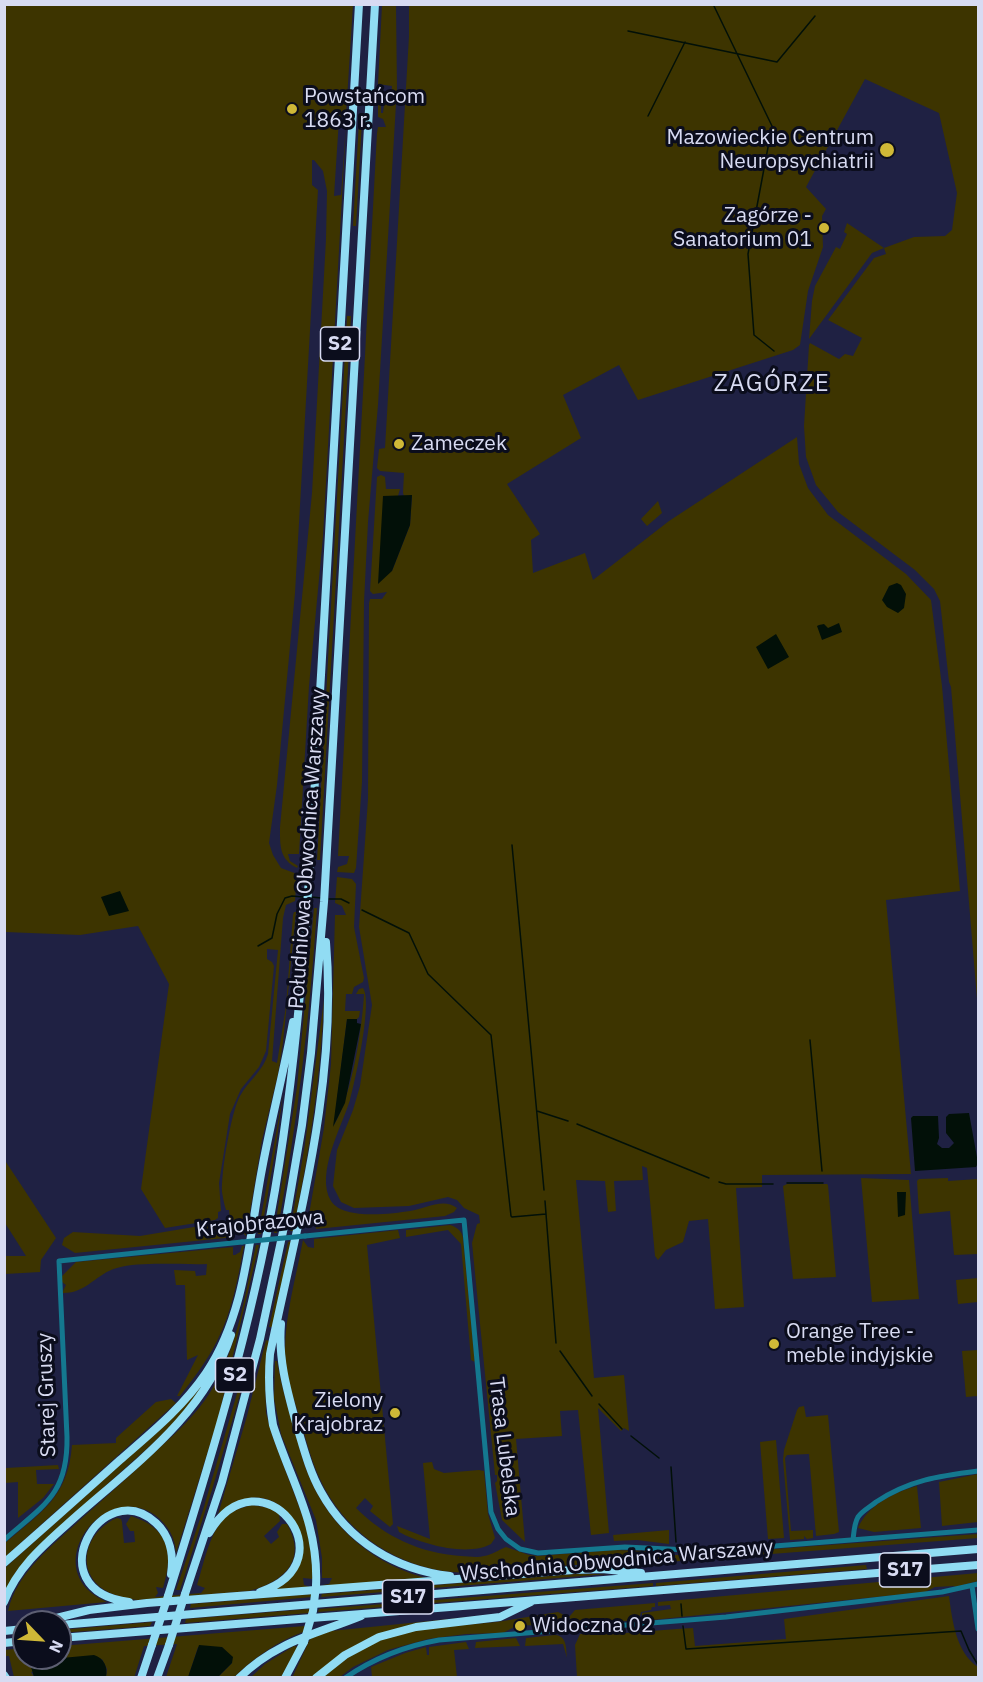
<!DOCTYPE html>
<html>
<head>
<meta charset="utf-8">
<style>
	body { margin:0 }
	#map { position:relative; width:983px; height:1682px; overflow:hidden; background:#1f2143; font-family:"IBM Plex Sans",sans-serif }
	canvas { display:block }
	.frame { position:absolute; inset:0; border:6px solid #d8dbf2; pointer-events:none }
	.north { position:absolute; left:12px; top:1610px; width:60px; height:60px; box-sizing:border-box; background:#0b0d1c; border:2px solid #5d5f72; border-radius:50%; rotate:115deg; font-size:16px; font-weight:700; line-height:24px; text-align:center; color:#d8dbf2 }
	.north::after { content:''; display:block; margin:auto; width:21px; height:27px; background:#cfb837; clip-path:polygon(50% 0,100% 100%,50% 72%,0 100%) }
</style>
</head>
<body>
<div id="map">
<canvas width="983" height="1682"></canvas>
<div class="frame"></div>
<div class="north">N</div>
</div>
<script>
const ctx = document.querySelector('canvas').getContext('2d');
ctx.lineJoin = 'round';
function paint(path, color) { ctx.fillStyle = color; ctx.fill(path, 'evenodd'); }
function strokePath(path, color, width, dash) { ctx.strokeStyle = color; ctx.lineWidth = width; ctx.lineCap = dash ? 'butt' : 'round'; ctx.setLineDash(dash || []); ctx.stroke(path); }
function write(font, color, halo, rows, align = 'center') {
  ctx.font = font + ' "IBM Plex Sans",sans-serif'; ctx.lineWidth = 6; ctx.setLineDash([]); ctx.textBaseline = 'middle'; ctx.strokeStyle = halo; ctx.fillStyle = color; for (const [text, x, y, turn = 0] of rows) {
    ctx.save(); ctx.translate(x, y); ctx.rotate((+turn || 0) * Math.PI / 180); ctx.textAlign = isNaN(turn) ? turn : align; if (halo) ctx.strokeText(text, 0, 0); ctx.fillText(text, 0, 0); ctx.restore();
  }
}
const green = new Path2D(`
	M4,5h349l-7,110 -7,4 -5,77 7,-1 5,-70 -23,411 -14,150 -10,168h-11l2,7 8,5 -1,2c-18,-9 -17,-23 -17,-41l32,-334 14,-254 1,-48 -4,-20 -9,-11h-2v25l6,5 -23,403 -18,192 -8,58 4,12 8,13 16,6 -2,27 -9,4 -3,13 -11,143 5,2 9,-57 7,-91 1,-3h2l-13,131 -5,31 -16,66 -16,96 -6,-6 -5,-1v8l-160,16 -13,-8 2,-7 9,-6 67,4 90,-15 -1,-11h-3c-2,-6 -3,-12 -4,-18 -1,-19 9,-80 18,-96 9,-16 23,-25 28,-42l10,-104 -11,-1v10l5,3 2,4 -8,85 -7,16 -18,22 -11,25 -11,69 2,28 -3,1v6l-3,2 -50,8 -24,-39 28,-205 -31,-58 -58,9 -75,-3z
	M382,5h14l1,86 -2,4 -4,2 -6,-3h6l1,-8 -14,-2z
	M409,5h569v1006l-27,-324 -2,-5 -9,-81 -6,-12 -19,-19 -77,-58 -22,-27 -10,-28 -2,-31 5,-81 1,-2 29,16 6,-5 8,2 9,-18 -34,-18 46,-62 12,-4 -2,-6 -12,5 -63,86 3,-38 3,-15 21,-39 4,2 7,-15 -3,-2 3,-9 37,25 30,-11 31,-1 7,-6 5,-37 -18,-80 -74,-34 -59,108 20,22 -4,7 1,31 -15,44 -8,54 -7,5 -155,50 -19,-35 -56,30 18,43 -74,46 33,50 -9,6 2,33 52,-20 8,27 76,-59 128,-84 2,27 9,24 20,27 78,59 25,26 11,86 18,205 -74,9 25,274 -149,1v12l-26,1 8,119 -29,2 -7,-90 -19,2 -6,21 -17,8 -8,10 -3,-4 -8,-88 -5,-2 1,14 -29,1 2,30 -8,1 -3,-31 -29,-1 18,198 30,-3 5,56 -5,-3 -3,3 -23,-23 11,125 -18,2 -13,-125 -18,1 2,25 -46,3 9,103 -23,-22 -7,-37 2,-2v-6h-2l-23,-232 5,-19 3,-1 -1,-8 -15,-7 -7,-8 -9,-3 -39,9 -55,2 -13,-6 -8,-16 4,-36 16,-40 7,-24 12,-81 -13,-78 9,-128 1,-196 1,-4h12l5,-7 -14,2 -3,-3 7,-114 4,-2 4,2 1,12h14l-2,7h-15l9,75 18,-46 2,-29h-8l-1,-3 1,-20 -24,-2 -3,-3 2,-19 6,-1 24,-412z
	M378,100l3,4v9h2l1,-8 2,-4 7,-1 3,4 -18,301 -10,117 -4,80 -2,180 -6,86 -2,5 -17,-1 1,-5 9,-3 2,-8h-11l39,-723 1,-6h8l-3,-8 -5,-2z
	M359,121h3l-6,105h-3z
	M347,316h4l-31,544h-3z
	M658,501l4,12 -15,13 -6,-7z
	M337,877l15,2 4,5 -2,43 10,51 -1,4 -9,5 -2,7h-6l-1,17h15l-1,6 -2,2h-10l-13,106c18,-31 28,-95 30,-131h-8l3,-5 4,-1c10,13 -8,94 -13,112 -8,26 -35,74 -19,101 12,19 59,13 79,10 15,-2 33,-14 47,-3l-3,4 -9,4 -129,13 -1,-8 -8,5 17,-98 7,-64 4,-149h11l-4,-9 -7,-3z
	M314,908h3c-7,109 -20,217 -40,325h-3l23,-146z
	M324,999c-3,78 -15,155 -31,232h-3l15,-87z
	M283,1094l-7,52 -15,88h-3z
	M4,1159l52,79 -15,22 -1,12 -35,2v-18h21l-21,-33z
	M861,1178l48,2 10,119 -47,3z
	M948,1178v3l30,-2v75l-24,1 -4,-44 -31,3 -2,-33 2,-2z
	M787,1184h40l1,1 8,92 -43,2 -10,-93z
	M450,1225c7,2 12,6 13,13l12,124 -4,-2 -10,-116 -13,-14 -42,7v-7z
	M398,1230l2,8 -33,7 26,279 -3,3 -20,-16 3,-5 -8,-8 -9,10c29,29 64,45 105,48 7,0 16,2 23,0 8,-1 14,-6 22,-9l23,8 9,1 75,-6 38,1v5l-12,2v3l12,-1 1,3c-32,1 -64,1 -96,3 -37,3 -77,10 -113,5 -54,-9 -100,-42 -123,-92 -9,-19 -14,-40 -20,-60 -6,-21 -15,-44 -15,-67 0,-37 11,-75 18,-112l5,7 6,1v-9z
	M291,1241l-19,86h-3l19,-85z
	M256,1245h3l-41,174 -42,134c-1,-16 -8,-28 -21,-38 -47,-32 -105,37 -67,75 5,5 12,9 19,12l-99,9c9,-39 44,-65 72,-91 24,-21 48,-43 71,-64 19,-18 39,-35 54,-56 32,-45 39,-102 51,-155z
	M242,1246h2c-6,32 -12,66 -27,95 -10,20 -24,38 -37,55h-3l21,-41 -11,5 -2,-75h-9l-2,-15 21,1 1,5 10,-1 1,-11c-26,1 -66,-3 -90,4 -20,5 -31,26 -55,25l4,-8 -4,-3 -1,-5 15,-15 157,-15v8h2l5,-3z
	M978,1278v24l-20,2 -2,-24z
	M266,1340l3,1 -4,34 1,38 6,22 38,101 3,43 -10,-1 1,7 9,3 -42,3c74,-34 1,-137 -54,-73l30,-102z
	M978,1350v46l-12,1 -4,-46z
	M275,1361h2c4,23 10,45 17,67 5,18 9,36 17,53 22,50 66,86 120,98l-108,9v-3l6,-1 3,-6h-10v-20l-6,-38 -35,-86 -7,-36z
	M212,1371l-27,41 -33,32 -114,102 -23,27 -10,19v-24l161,-144 28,-29z
	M240,1383l3,1 -31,106 -32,100h-4l27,-80z
	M171,1399l5,4 -171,154 -1,-13c37,-32 64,-46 68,-99l44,-2v-5l40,-36z
	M804,1406l2,11 22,-2 11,117 -5,2 -18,2 -7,-82 -22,1 -2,3 6,73 22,-1v8l-6,1 -3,-3v3l-14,1 -7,-80 1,-10 13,-40 2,-3z
	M776,1440l8,98 -16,1 -8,-97z
	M5,1462l1,6 52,-3 1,4 -23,1 1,14h17l-11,14 -25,20v-36l-13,1z
	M432,1462l2,7 10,4 35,-3 5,1 4,43 7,24 -4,6c-24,13 -70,0 -92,-12l-2,-6 33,13 -7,-76z
	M978,1474v48l-36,4 -3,-44z
	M917,1486l4,42 -47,4 -16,-4c9,-22 36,-36 59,-42z
	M252,1505l17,3 10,6 1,7 -16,15 7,8 8,-7 -2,-5 5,-8h5c21,37 -4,58 -38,67l-111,9c-15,-2 -33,-6 -43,-18 -19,-23 -3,-54 22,-64l4,1 1,3 2,21 11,-1 -1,-11h-4l-4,-7 5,-8c38,12 43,37 32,72l-7,-1 2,6 -3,4 46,-4 4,-5 -8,-3c8,-24 13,-61 37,-74 5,-3 12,-4 18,-6z
	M669,1530v14l-32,-4 -23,1 -1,-6z
	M978,1534v4l-323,25 2,-7h-5v-3l19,3v-1h9v-2l54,-1z
	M866,1565l1,4 -211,17v-3z
	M978,1573v8l-23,6 -1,-1 -19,1 -10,5 -283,29v-8l29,-4 -1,-4 -12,1v-4z
	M576,1574h32l-287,23 1,-3z
	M653,1583v3l-335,26 1,-3z
	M312,1594v3l-122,11 1,-4z
	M949,1596c3,23 7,57 29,71v10h-401l-2,-32 5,-11c38,1 75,-4 113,-6l2,18 91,-7 -2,-20z
	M655,1603v4h-3l-1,3 -10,2 -2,8 -61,5 -4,-1 -5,-7 6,-7z
	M309,1609v4l-124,10 1,-4z
	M558,1612l6,3 2,4 -6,7 -42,-1 -15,8 -37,1 -38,5 -40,11 -35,17 -13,10 -19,1 18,-16 37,-22 44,-11 77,-7z
	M498,1614l-103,15 -83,48 -20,1 19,-41 20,-6z
	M152,1622l-2,4 -90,7v-3z
	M305,1626l-2,6c-27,10 -49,26 -69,45h-16l14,-14 -10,-16h-24l-10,31 -22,-1 11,-33 -33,2 -10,32 -28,-1 1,-8 -5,-10 -71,13 3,5h-20l-5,-21h-4l-1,-6 20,-2v10h36v-12z
	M555,1635c12,1 11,13 12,23l-4,-14 -38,2 1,-8z
	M516,1638l4,8 -45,2 1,-6z
	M466,1642l3,7 -15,1 3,27h-85l-1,-10 34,-14 21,-6 1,8h2v-8z
	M294,1646l4,1 -17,30 -31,1 15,-14z`);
const water = new Path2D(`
	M412,495l-2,30 -18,46 -14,13 5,-88z
	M897,583l4,2 5,9 -2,14 -6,5 -11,-6 -5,-7 7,-14z
	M839,623l3,9 -20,8 -5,-14 2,-1 5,-1 4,4z
	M776,634l13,23 -21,12 -12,-22z
	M120,891l9,20 -20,5 -8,-19z
	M347,1019h10v4l4,1 -16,79 -12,24z
	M969,1113l9,50 -2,4 -61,4 -4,-53 2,-2h25l1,22 -2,6 5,4h7l5,-5 -8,-10v-16l3,-3z
	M897,1192h9l-1,23 -7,2z
	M199,1645l23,2 11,10 -1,6 -14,14h-30z
	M94,1655c10,3 14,12 12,22h-72l-3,-10 9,-7z`);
const stream = new Path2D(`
	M713,4l59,122 -24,128 6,81 20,16
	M628,31l149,31 38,-46
	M648,116l37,-74
	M512,845l32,345
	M311,897l10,1
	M329,899h12l8,4
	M362,910l47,23 19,41 63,61 20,181 1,1 34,-3
	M258,946l14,-8 5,-24 8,-16 7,-2 11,1
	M810,1040l12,131
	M537,1111l31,10
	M577,1124l132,54
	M719,1182l7,2h47
	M787,1183h36
	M545,1201l11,142
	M560,1351l32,45
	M599,1404l23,25
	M631,1436l28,22
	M671,1467l5,75
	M681,1604l1,12
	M683,1626l3,23 275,-18 8,19 9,15`);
const minor = new Path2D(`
	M305,1236l159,-16 27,292 7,17 8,10 14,10 18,4 87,-6 86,4 267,-21
	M4,1540c40,-35 64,-46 63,-103l-8,-176 183,-19
	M853,1540c1,-8 1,-16 5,-23 4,-6 12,-10 18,-15 33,-22 63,-26 102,-31
	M972,1586l6,43
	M345,1678c29,-20 60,-32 94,-38l287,-23 216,-25 36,-8`);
const highway = new Path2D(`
	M281,1324c-3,35 6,66 15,99 7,23 13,48 25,69 27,49 75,78 129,84
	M209,1533c51,-86 144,28 51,59
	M4,1563c39,-34 77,-68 116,-103 31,-27 63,-53 86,-87 40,-59 43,-136 56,-204 9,-49 22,-98 31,-147
	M316,1586c3,-63 -25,-104 -43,-161 -4,-24 -5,-47 -3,-71 28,-135 68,-272 56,-412
	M185,1594l37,-112 38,-143 27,-126 15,-88 9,-72 13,-151 51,-898
	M168,1596c42,-134 83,-267 107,-406 29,-171 36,-343 46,-515 13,-224 25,-447 38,-671
	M4,1602c14,-36 41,-58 69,-83 61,-54 132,-104 158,-184
	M129,1602c-94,-12 -27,-129 27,-79 14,13 18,32 15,51
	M40,1622l49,-12 58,-7 426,-33 29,-1 39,4
	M60,1625l918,-76
	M4,1631l20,-2
	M60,1638l918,-73
	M4,1643l20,-2
	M4,1675l2,3
	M141,1678l11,-33
	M157,1678l12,-33
	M239,1678c38,-37 75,-43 122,-62
	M285,1678l19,-36
	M316,1678l29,-23 34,-18 37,-10 84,-10 31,-15`);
const minorBridge = new Path2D(`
	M242,1242l63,-6`);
const highwayBridge = new Path2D(`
	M304,1642l9,-31 3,-25
	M152,1645l16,-49
	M169,1645l16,-51`);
const markers = [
	[292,109,6,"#cfb837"],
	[887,150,8,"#cfb837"],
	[824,228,6,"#cfb837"],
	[399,444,6,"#cfb837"],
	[774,1344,6,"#cfb837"],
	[395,1413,6,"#cfb837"],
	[520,1626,6,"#cfb837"]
];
const shields = [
	[340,344,39],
	[235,1375,39],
	[905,1570,51],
	[408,1597,51]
];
const shieldNames = [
	["S2",340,344],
	["S2",235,1375],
	["S17",905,1570],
	["S17",408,1597]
];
const poiNames = [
	["Powstańcom",304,97],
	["1863 r.",304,121],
	["Mazowieckie Centrum",874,138,"right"],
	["Neuropsychiatrii",874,162,"right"],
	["Zagórze -",812,216,"right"],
	["Sanatorium 01",812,240,"right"],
	["Zameczek",411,444],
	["Orange Tree -",786,1332],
	["meble indyjskie",786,1356],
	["Zielony",383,1401,"right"],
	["Krajobraz",383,1425,"right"],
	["Widoczna 02",532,1626]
];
const streetNames = [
	["Południowa Obwodnica Warszawy",308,849,-86],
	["Krajobrazowa",260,1224,-6],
	["Starej Gruszy",47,1395,-92],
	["Trasa Lubelska",504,1447,83],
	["Wschodnia Obwodnica Warszawy",617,1561,-5]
];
const quarterNames = [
	["ZAGÓRZE",772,384]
];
paint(green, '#3d3400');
paint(water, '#021008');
strokePath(stream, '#021008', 1.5);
strokePath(minor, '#14788f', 5);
strokePath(highway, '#91dcf3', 8);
strokePath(minorBridge, '#14788f', 5);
strokePath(highwayBridge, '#91dcf3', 8);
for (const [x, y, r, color] of markers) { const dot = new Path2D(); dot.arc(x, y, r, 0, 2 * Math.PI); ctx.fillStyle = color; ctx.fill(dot); strokePath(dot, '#0b0d1c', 2); }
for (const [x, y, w] of shields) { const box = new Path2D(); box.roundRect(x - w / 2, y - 17, w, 34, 4.5); ctx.fillStyle = '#0b0d1c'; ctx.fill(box); strokePath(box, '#d8dbf2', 1.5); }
write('bold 20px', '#d8dbf2', null, shieldNames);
write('21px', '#d8dbf2', '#0b0d1c', poiNames, 'left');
write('21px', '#d8dbf2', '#0b0d1c', streetNames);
ctx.letterSpacing = '1.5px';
write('24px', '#d8dbf2', '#0b0d1c', quarterNames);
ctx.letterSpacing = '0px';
</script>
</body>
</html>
